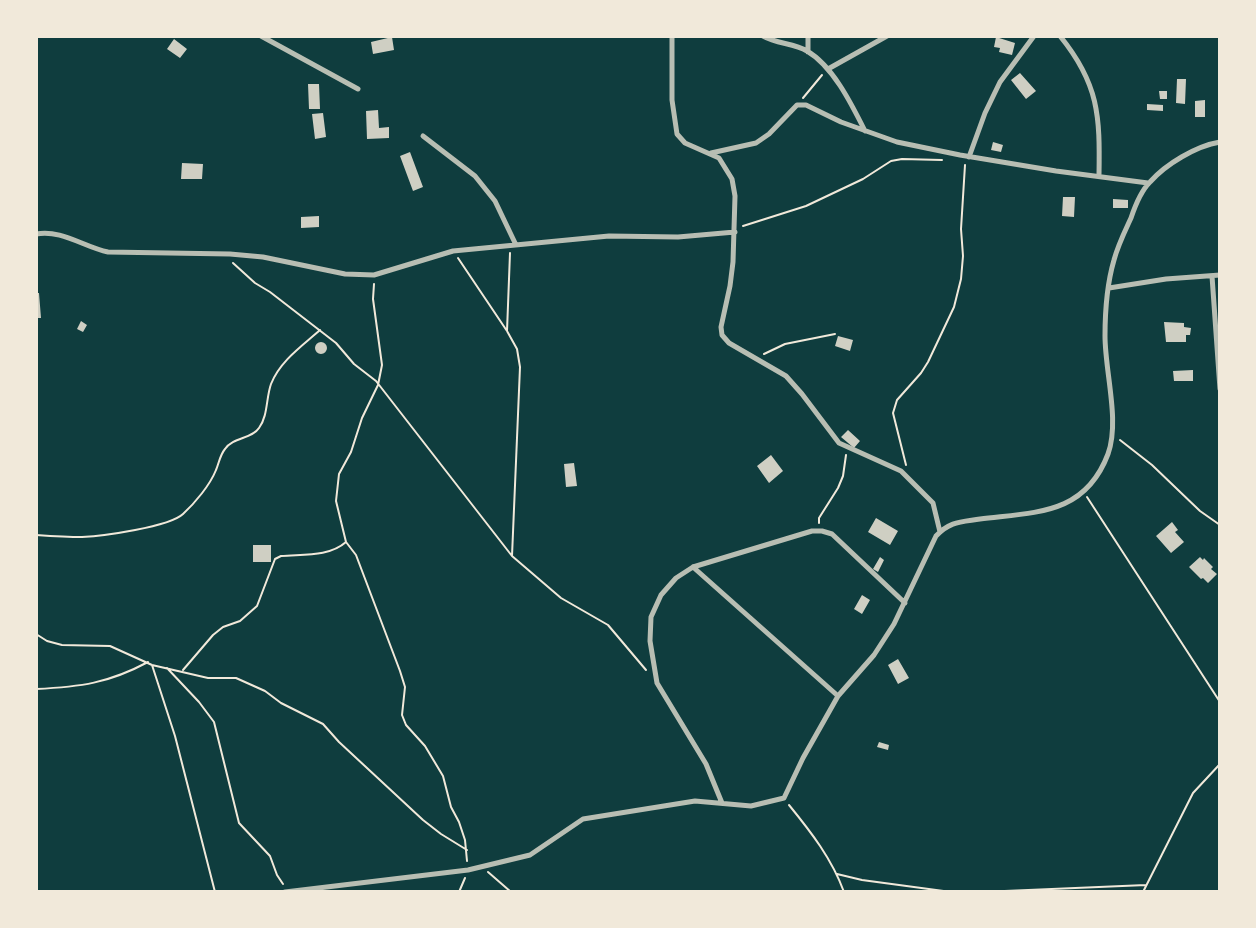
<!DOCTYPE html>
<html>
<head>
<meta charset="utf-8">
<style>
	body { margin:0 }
	#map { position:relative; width:1256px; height:928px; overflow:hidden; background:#0f3d3e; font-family:Montserrat,sans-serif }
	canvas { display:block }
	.frame { position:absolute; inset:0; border:38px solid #f1e9da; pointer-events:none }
</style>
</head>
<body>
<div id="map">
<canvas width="1256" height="928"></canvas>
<div class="frame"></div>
</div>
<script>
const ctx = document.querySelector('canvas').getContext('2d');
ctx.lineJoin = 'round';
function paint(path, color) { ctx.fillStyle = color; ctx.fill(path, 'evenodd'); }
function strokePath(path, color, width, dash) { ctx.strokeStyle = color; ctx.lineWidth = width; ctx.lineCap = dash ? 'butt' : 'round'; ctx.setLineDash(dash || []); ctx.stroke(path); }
const building = new Path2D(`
	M392,37l2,13 -21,4 -2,-12z
	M996,37l19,6 -3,12 -13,-3 1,-4 -6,-1z
	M174,39l13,10 -7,9 -13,-9z
	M1020,73l16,18 -10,8 -15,-19z
	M1177,79h9l-1,25 -9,-1z
	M308,84h11l1,25h-11z
	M1159,91h8v8h-7z
	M1205,100v17h-10v-16z
	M1147,104l16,1v6l-16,-1z
	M378,110l1,18 10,-1v11l-22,1 -1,-28z
	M323,113l3,24 -11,2 -3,-25z
	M993,142l10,3 -2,7 -10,-2z
	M410,152l13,35 -10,4 -13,-35z
	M182,163l21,1 -1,15h-21z
	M1063,197h12l-1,20 -12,-1z
	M1113,199l15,1v8h-15z
	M319,216v11l-18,1v-11z
	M36,293h3l2,25h-5z
	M81,321l6,4 -4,7 -6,-3z
	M1164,322l20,1v4l7,1 -1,7h-4v7h-20z
	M838,336l15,4 -3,11 -15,-5z
	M315 348a6 6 0 1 1 12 0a6 6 0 1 1-12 0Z
	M1193,370v11h-19l-1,-10z
	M848,430l12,11 -6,7 -13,-11z
	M771,455l12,16 -14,12 -12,-17z
	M574,463l3,23 -11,1 -2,-23z
	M876,518l22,13 -8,14 -22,-13z
	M1172,522l6,8 -3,2 9,10 -13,11 -15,-17z
	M253,545h18v17h-18z
	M880,557l4,3 -6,12 -5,-3z
	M1200,557l3,3 1,-2 9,9 -2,2 6,5 -9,9 -5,-5 -2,1 -12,-12z
	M862,595l8,5 -8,14 -8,-5z
	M898,659l11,19 -11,6 -10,-19z
	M879,742l10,3 -1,5 -11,-3z`);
const path = new Path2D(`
	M803,98l19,-23
	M743,226l63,-20 57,-27 28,-18 11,-2 40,1
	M458,258l49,73 10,18 3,18 -8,189
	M233,263l22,20 15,9 66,51 18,21 22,17 136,175 49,42 47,27 38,45
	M374,284l-1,15 9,66 -4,20 -16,33 -11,34 -12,22 -3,27 10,41 10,13 44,116 5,16 -3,28 4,10 19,21 18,30 8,31 8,15 6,18 2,21
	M507,331l3,-78
	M764,354l21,-10 50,-10
	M1120,440l32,25 48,46 20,14
	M906,465l-13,-52 4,-13 24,-27 7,-11 26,-55 7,-28 2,-23 -2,-27 4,-64
	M1087,497l133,205
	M819,523v-5l19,-30 5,-12 3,-21
	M36,535c15,1 30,2 46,2 21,-1 87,-10 101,-23 12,-11 27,-29 33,-44 3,-7 4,-15 9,-21 8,-12 27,-10 34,-21 9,-12 7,-30 12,-44 9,-23 31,-38 49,-54
	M36,634l11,7 15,4 48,1 42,19 56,13h28l29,13 16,12 42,21 16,18 84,78 18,14 26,16
	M152,665l23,71 40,156
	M167,668l32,34 15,20 25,101 31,33 7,19 6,9
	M183,670l30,-35 10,-8 17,-6 17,-15 18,-47 6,-3c22,-2 48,1 65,-14
	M36,689c44,-2 73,-6 112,-27
	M789,805c22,27 43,54 55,87
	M488,872l23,20
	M837,874l25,6 89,12
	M459,892l6,-14
	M981,892l165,-7
	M1143,892l50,-99 27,-29`);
const minor = new Path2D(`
	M261,36l97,53
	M672,36v64l5,34 8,9 34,15 13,21 3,17 -2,66 -3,24 -9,41 1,8 7,8 57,33 16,18 37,49 62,28 32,32 7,29
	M763,36c14,8 31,7 44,15 26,15 45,54 58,80
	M808,36v16
	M1060,36c39,48 40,80 39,139
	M828,69l59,-33
	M423,136l52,40 20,25 21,44
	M711,153l45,-10 13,-9 28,-29h9l35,17 56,20 63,13 96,16 92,12
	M969,157l16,-44 15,-31 34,-46
	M36,234c25,-5 48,13 72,18l122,2 33,3 82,17 29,1 79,-24 156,-15 69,1 57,-5
	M1212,276l8,113
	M1109,288l57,-9 54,-4
	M693,567l145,129
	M722,803l-16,-39 -49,-81 -7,-42 1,-24 10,-22 15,-17 17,-11 119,-36h10l10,3 73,69
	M285,892l183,-22 62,-15 53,-36 112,-18 56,5 33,-8 19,-40 35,-62 36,-41 20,-31 42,-88c14,-15 25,-14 44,-17 56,-7 105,-4 128,-65 12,-33 -3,-82 -3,-118 0,-24 2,-52 9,-76 4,-15 11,-29 17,-42 4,-12 10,-27 19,-36 16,-18 46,-36 70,-40`);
paint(building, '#cfcfc3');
strokePath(path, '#f1e9da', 2);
strokePath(minor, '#b8beb3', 5);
</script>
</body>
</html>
